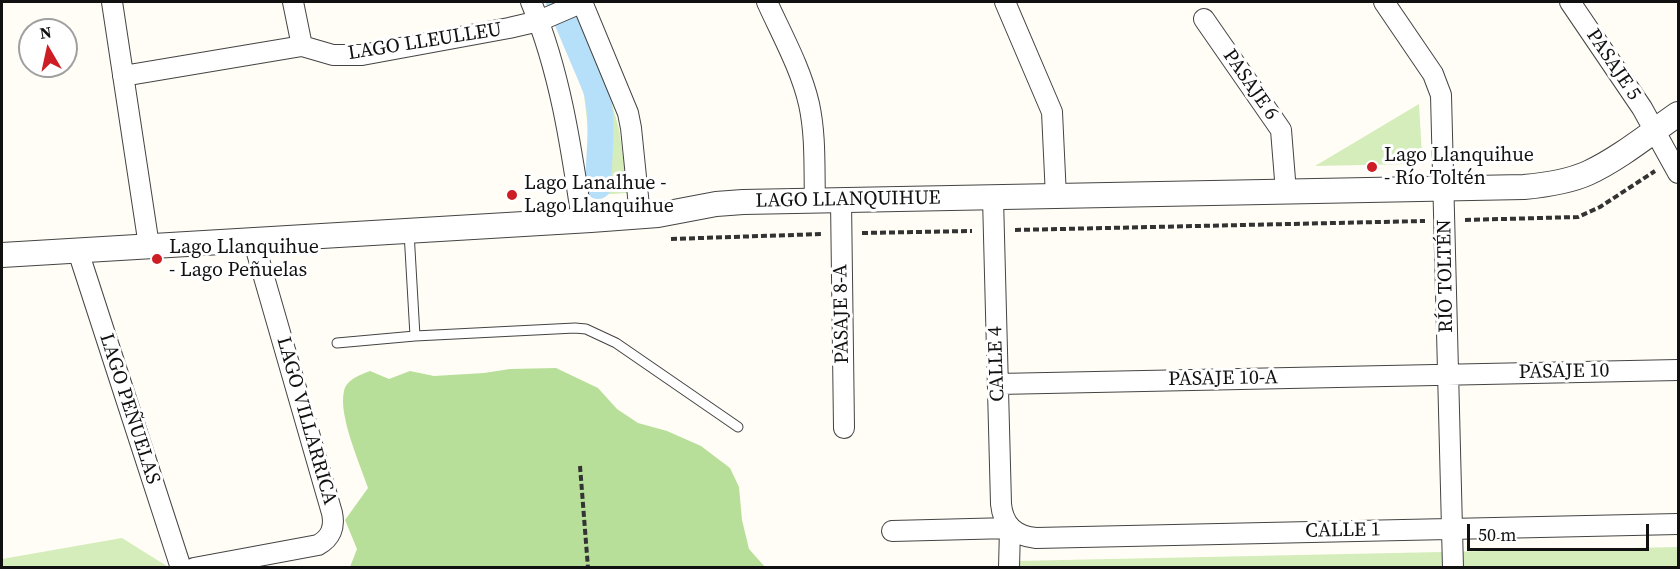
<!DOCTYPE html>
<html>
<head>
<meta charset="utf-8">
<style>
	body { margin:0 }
	#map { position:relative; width:1680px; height:569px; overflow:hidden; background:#fffdf5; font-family:"Source Serif 4",serif }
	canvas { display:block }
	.frame { position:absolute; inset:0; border:3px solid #111; pointer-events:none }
	.north { position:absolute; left:18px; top:18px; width:60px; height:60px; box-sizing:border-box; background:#fff; border:2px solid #a0a0a0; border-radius:50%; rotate:351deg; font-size:16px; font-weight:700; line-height:24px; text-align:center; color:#111 }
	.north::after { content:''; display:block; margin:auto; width:21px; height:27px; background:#cc1e24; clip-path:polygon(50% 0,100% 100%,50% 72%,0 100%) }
	.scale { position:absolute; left:1467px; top:524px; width:182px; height:27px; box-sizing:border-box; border:3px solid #111; border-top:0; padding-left:8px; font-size:18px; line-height:21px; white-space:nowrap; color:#111; -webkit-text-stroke:4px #fff; paint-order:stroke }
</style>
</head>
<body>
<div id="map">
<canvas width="1680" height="569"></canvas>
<div class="frame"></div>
<div class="north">N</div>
<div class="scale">50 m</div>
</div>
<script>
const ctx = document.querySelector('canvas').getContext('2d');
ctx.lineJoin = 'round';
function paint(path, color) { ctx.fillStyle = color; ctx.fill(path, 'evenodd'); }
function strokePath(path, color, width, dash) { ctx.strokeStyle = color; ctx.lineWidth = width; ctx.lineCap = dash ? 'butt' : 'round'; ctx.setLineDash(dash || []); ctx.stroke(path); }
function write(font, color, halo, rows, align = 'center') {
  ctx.font = font + ' "Source Serif 4",serif'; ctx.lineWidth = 6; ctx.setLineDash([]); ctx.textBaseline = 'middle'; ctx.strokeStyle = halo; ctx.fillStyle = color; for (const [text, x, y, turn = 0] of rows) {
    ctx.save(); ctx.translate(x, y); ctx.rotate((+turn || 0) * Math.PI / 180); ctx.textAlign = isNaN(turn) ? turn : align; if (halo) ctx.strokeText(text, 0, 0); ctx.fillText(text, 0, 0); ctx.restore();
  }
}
const green = new Path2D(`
	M551,2h20l38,91 10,36 9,64 -32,2 -12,-100z
	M1419,104l3,51 -11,9 -96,2z
	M122,538l48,30h-168v-9z
	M1678,547v21h-660l-1,-7z`);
const forest = new Path2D(`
	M556,368l42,20 19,21 21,14 29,8 34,15 29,22 9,19 3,33 7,29 16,18h-415l7,-18 -12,-29 23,-32c-8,-24 -30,-73 -24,-97 3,-12 16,-16 26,-20l19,8 21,-8 24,5 50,-3 26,-4z`);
const canal = new Path2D(`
	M559,2l37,87c8,31 3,65 2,97`);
const path = new Path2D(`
	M1465,220l113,-3 22,-10 55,-36
	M1015,230l410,-9
	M862,233l110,-2
	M671,239l151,-5
	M580,466l8,102`);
const service = new Path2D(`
	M409,232l6,104 160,-8 11,1 30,14 122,84
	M337,343l78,-7`);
const minor = new Path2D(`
	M112,2l37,244
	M293,2l9,44
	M531,2c29,69 40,144 51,218
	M582,2l46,111 3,15 9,88
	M767,2c15,33 34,67 42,102 7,32 5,65 6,97
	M1005,2l47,110 4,85
	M1384,2l49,72 8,21 12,473
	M1570,2l72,106 36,65
	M1204,19l77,111 5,62
	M123,76l179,-30 31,9h29l147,-27 30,-7 44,-19
	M993,198l8,306c2,21 14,32 35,34l642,-14
	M841,201l3,227
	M78,251l103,317
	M998,384l680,-14
	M892,531l118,-3
	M194,568l124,-23c13,-7 17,-18 14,-32l-79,-274
	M1009,568l1,-40`);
const tertiary = new Path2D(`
	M2,255l589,-35 67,-5 58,-11 27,-2 781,-15c22,-2 44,-5 64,-14 32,-15 61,-39 90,-59`);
const markers = [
	[1372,167,6,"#cc1e24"],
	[512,195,6,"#cc1e24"],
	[157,259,6,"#cc1e24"]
];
const streetNames = [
	["LAGO LLEULLEU",425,42,-9],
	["PASAJE 5",1613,65,56],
	["PASAJE 6",1250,85,55],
	["LAGO LLANQUIHUE",848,200,-1],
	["RÍO TOLTÉN",1446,276,-91],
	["PASAJE 8-A",842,314,-91],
	["CALLE 4",997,364,-92],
	["PASAJE 10",1564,372,-1],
	["PASAJE 10-A",1223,379,-1],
	["LAGO PEÑUELAS",129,409,72],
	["LAGO VILLARRICA",306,421,74],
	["CALLE 1",1343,531,-1]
];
const poiNames = [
	["Lago Llanquihue",1384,156],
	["- Río Toltén",1384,179],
	["Lago Lanalhue -",524,184],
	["Lago Llanquihue",524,207],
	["Lago Llanquihue",169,248],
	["- Lago Peñuelas",169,271]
];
paint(green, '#d4edba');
paint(forest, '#b7df99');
strokePath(canal, '#b6dffa', 26);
strokePath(service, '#444', 11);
strokePath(minor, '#444', 22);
strokePath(tertiary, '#444', 26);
strokePath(path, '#333', 4, [6, 3]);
strokePath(service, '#fff', 9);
strokePath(minor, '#fff', 20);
strokePath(tertiary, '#fff', 24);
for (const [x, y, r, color] of markers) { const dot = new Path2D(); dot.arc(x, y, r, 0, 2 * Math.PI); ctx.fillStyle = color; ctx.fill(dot); strokePath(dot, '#fff', 2); }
write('20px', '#111', '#fff', streetNames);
write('20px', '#111', '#fff', poiNames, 'left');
</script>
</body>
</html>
